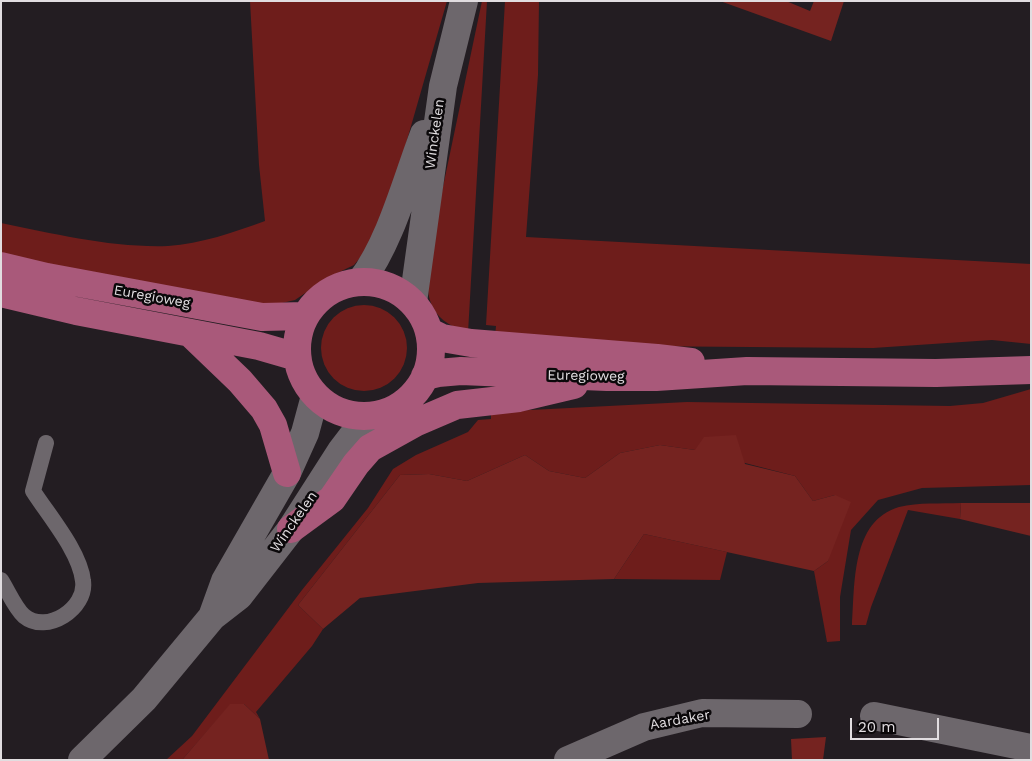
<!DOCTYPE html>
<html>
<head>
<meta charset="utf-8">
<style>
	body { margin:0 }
	#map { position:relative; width:1032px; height:761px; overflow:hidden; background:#231d22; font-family:"Work Sans",sans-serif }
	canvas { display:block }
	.frame { position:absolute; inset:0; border:2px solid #e1dde0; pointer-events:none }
	.scale { position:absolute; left:850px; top:718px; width:89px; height:22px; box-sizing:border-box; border:2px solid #e1dde0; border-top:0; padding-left:6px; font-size:15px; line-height:18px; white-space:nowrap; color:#e1dde0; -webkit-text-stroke:4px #0b080a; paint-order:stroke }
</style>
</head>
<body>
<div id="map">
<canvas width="1032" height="761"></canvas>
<div class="frame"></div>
<div class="scale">20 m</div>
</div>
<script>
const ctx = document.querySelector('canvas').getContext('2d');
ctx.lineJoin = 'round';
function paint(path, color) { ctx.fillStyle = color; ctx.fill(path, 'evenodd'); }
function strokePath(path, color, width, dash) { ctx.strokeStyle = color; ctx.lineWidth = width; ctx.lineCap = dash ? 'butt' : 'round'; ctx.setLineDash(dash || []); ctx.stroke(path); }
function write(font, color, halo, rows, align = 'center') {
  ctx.font = font + ' "Work Sans",sans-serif'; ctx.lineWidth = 5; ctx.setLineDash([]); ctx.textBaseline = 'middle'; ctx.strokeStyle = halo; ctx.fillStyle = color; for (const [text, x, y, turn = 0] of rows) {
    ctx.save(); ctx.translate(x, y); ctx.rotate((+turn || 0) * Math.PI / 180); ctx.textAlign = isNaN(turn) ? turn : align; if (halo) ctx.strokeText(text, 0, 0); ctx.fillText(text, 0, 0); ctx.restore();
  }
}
const green = new Path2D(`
	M250,1h197l-42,146 -31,94 -20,24 -25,12 -34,23 -26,6 -268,-49v-34c54,11 112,25 167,23 33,-2 66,-14 97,-25l-6,-56z
	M482,1h5l-19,332c-42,-15 -42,-36 -40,-75z
	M505,1h34l-1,74 -12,162 505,27v80l-39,-4 -119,8 -247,-2 -131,-10 1,-10 -10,-1z
	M321 348a43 43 0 1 1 86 0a43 43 0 1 1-86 0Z
	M1031,389v96l-109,3 -44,12 -27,30 -11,67v44l-13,1 -13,-71 14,-10 7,-66 -22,6 -18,-25 -100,-26 -35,-5 -40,8 -35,25 -36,-7 -24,-16 -58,26 -38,-7 -29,1 -102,130 25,24 -11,17 -56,66 4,7 -16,-15 -14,1 -48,55h-16l26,-24 110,-146 66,-82 25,-39 23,-14 52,-23 10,-12 13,-1v-7l196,-10 263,4 33,-3z
	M961,503l-1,16 -52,-9 -37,97 -5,18h-14c3,-41 -1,-104 47,-118 20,-5 42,-3 62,-4z
	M644,534l83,18 -7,28 -106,-1z`);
const forest = new Path2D(`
	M720,1h66l24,10 4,-10h30l-13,40z
	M736,435l9,29 50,12 18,25 22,-6 16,7 -23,59 -14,10 -170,-37 -30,45 -136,4 -118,15 -37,31 -25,-24 102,-130 29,-1 38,7 58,-26 24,16 36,7 35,-25 40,-8 35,5 9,-13z
	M961,503h70v33l-71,-17z
	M230,704h14l16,15 9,41h-87z
	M826,737l-3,23h-31l-1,-21z`);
const lane = new Path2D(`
	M1,580c7,11 14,28 23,36 23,19 63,-8 59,-35 -3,-29 -34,-65 -50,-90l13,-48`);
const street = new Path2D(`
	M361,281c30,-40 45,-100 63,-147
	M413,302l30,-216 21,-85
	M212,617l13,-36 62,-108 18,-40 10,-37
	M874,716l157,32
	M82,760l62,-61 68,-82 27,-21 52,-67 50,-78 26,-34
	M568,760l76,-33 58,-14 96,1`);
const primary = new Path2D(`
	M1,266l46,11 215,40 43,-1
	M297 349a67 67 0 1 1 134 0a67 67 0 1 1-134 0Z
	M1,293l75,18 183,35 38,11
	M430,332l12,6 29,5 186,15 34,4
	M190,333l50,48 24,28 9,16 14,48
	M425,376l13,-3 23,-2 146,6h49l91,-6 189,2 95,-3
	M291,529l41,-30 24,-35 14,-16 45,-25 42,-18 62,-7 55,-13`);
const streetNames = [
	["Winckelen",435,134,-82],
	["Euregioweg",152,297,10],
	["Euregioweg",586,376,1],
	["Winckelen",294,522,-55],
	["Aardaker",680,720,-10]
];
paint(green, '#6e1d1b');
paint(forest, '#752320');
strokePath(lane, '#6d676c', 16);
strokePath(street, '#6d676c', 28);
strokePath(primary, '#a9597a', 28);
write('14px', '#e1dde0', '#0b080a', streetNames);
</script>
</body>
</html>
